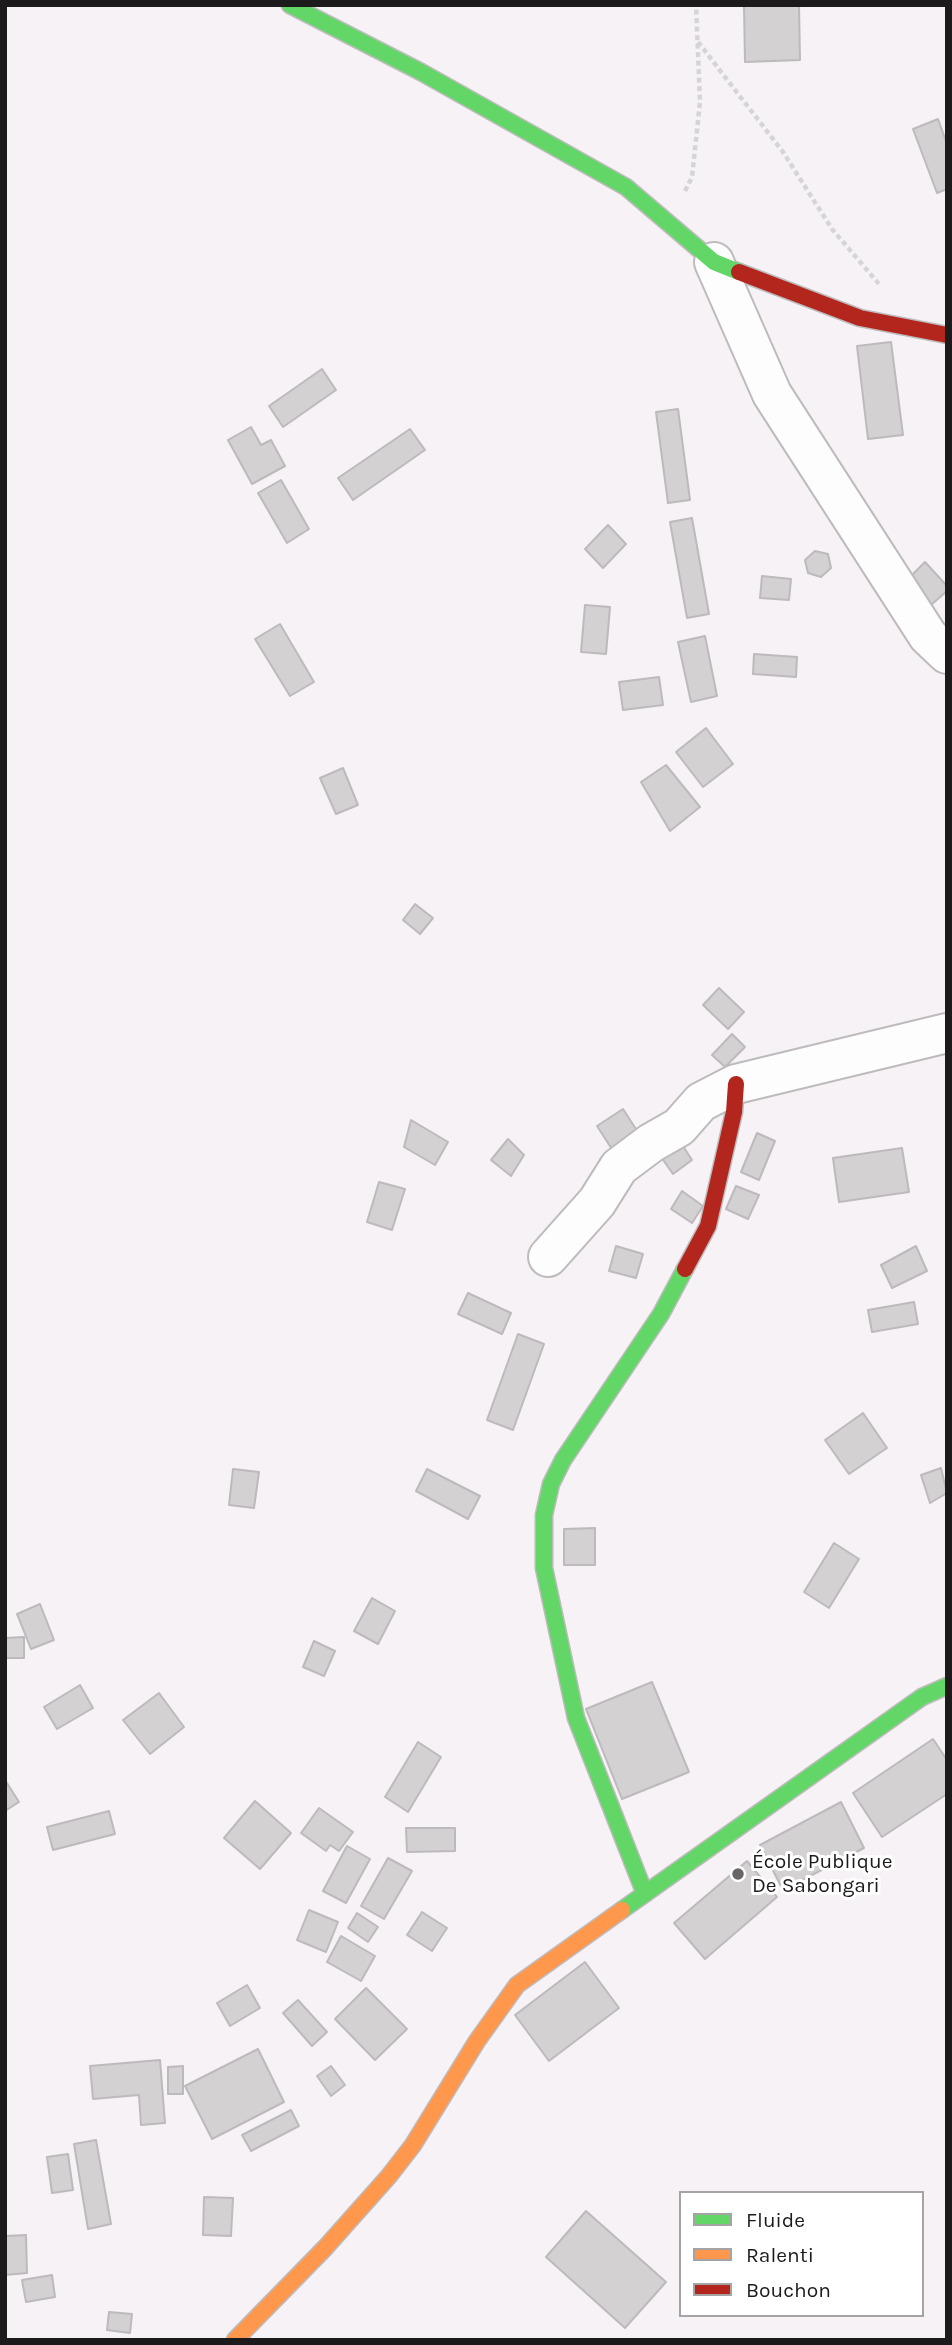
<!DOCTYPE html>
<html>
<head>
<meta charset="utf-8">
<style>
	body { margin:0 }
	#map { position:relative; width:952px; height:2345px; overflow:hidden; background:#f6f2f5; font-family:Karla,sans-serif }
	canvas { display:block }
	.frame { position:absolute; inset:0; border:7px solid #1d1a1c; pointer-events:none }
	.legend { position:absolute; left:679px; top:2191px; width:245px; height:126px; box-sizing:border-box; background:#fff; border:2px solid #a5a3a4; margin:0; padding:9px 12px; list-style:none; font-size:21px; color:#1d1a1c }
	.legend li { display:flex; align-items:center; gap:14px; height:35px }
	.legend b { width:35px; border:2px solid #a5a3a4 }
</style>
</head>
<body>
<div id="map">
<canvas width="952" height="2345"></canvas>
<div class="frame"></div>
<ul class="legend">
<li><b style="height:9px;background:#63d668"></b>Fluide</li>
<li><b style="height:9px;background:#ff974d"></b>Ralenti</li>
<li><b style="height:9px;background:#b3261e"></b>Bouchon</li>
</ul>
</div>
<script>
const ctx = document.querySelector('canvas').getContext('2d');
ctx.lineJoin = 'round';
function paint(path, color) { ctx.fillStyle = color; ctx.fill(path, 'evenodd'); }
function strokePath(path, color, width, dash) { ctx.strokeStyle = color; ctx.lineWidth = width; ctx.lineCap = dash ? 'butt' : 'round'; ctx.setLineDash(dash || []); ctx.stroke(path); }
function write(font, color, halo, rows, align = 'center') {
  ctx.font = font + ' Karla,sans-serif'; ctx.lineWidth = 6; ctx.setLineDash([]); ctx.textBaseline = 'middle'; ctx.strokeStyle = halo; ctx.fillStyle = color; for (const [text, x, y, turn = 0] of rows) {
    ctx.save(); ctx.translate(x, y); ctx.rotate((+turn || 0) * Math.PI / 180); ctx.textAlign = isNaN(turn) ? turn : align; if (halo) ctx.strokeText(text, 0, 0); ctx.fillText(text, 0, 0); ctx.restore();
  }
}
const building = new Path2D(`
	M744,5h55l1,55 -55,2z
	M938,119l9,25v45l-10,4 -24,-64z
	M891,342l12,93 -35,4 -11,-93z
	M322,369l14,21 -53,37 -14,-21z
	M678,409l12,91 -22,3 -12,-91z
	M251,427l10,18 10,-5 14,26 -33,18 -24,-44z
	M410,429l15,21 -72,50 -15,-22z
	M281,480l28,49 -22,14 -29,-50z
	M692,518l17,96 -22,4 -17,-96z
	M608,525l18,19 -23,24 -18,-19z
	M815,551l13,3 3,14 -10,9 -13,-4 -3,-13z
	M925,562l22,24v5l-24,21 -23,-25z
	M762,576l29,3 -2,21 -29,-2z
	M585,605l25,2 -4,47 -25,-2z
	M280,624l34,58 -24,14 -35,-57z
	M705,636l12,60 -26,6 -13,-60z
	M754,654l43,3 -1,20 -43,-3z
	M659,677l4,28 -40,5 -4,-28z
	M706,728l27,36 -30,23 -27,-35z
	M666,765l34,42 -30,24 -29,-49z
	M343,768l15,37 -22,9 -16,-36z
	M415,904l18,14 -13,16 -17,-14z
	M719,988l25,24 -16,17 -25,-24z
	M732,1034l13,13 -20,20 -13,-12z
	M623,1109l22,34 -26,17 -22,-34z
	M411,1120l37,22 -13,23 -31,-18z
	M757,1133l18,8 -16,39 -18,-8z
	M508,1139l16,16 -13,21 -20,-16z
	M681,1143l11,17 -19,14 -12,-17z
	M902,1148l7,44 -70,10 -6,-44z
	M379,1182l26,7 -13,41 -25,-8z
	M736,1186l23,9 -11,24 -22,-10z
	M682,1191l21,15 -11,17 -21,-14z
	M616,1246l27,8 -7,24 -27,-7z
	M916,1246l11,25 -35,17 -11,-23z
	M468,1293l43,20 -9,21 -44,-20z
	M914,1302l4,22 -46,8 -4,-22z
	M518,1334l26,10 -31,86 -26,-10z
	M863,1413l24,35 -38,26 -24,-34z
	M941,1468l6,25 -17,10 -9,-28z
	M233,1469l26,3 -5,36 -25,-3z
	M427,1469l53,27 -12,23 -52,-28z
	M595,1528v37h-31v-36z
	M834,1543l25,16 -30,49 -25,-16z
	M372,1598l23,13 -17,33 -24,-13z
	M40,1604l14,36 -23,9 -14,-35z
	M24,1637v21h-19v-20z
	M314,1641l21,10 -11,25 -21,-9z
	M652,1682l37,90 -67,27 -36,-90z
	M80,1685l13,23 -36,21 -13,-22z
	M159,1693l25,34 -34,27 -27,-34z
	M933,1739l14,21v34l-65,43 -29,-44z
	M418,1742l23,15 -33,55 -23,-15z
	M5,1780l14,22 -14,9z
	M255,1801l36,32 -31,36 -36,-31z
	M841,1802l23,46 -81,42 -23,-45z
	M319,1808l34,24 -14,19 -9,-6 -4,6 -25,-18z
	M109,1811l6,23 -62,16 -6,-23z
	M406,1828h49v23l-48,1z
	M347,1846l23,13 -24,44 -23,-12z
	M388,1858l24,13 -28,48 -23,-13z
	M747,1861l30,36 -72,62 -31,-36z
	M309,1910l29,12 -12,30 -29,-12z
	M422,1912l25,16 -15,23 -25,-16z
	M357,1913l21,14 -10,15 -20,-14z
	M341,1936l34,20 -14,25 -34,-19z
	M585,1962l34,46 -70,53 -34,-46z
	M247,1985l13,23 -30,18 -13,-23z
	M366,1988l41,41 -32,31 -40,-41z
	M298,2000l29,32 -15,14 -29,-33z
	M258,2049l26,53 -72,37 -27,-53z
	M160,2060l5,63 -24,2 -2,-30 -46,4 -3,-33z
	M183,2066v28h-15v-27z
	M331,2066l14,19 -14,11 -14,-20z
	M291,2110l8,16 -48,25 -9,-16z
	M96,2140l15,84 -23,5 -14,-85z
	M68,2154l5,36 -21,3 -5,-36z
	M204,2197l29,1 -2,38 -28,-1z
	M586,2211l80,71 -41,46 -79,-71z
	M26,2235l1,38 -22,2v-39z
	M52,2275l3,22 -29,5 -4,-22z
	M109,2312l23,2 -2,19 -23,-3z`);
const path = new Path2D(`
	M698,42l85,110 49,77 47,55
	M685,191l7,-14 8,-75 -4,-97`);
const street = new Path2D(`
	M714,262l58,132 156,242 19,18
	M548,1257l49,-55 22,-35 32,-24 28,-16 22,-25 35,-18 211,-51`);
const fast = new Path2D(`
	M290,5l131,67 205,115 88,75 25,10
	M645,1894l-69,-176 -32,-150v-53l7,-31 12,-24 98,-146 24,-45
	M622,1910l300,-213 25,-11`);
const slow = new Path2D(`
	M235,2340l90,-92 64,-72 24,-31 64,-104 40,-56 105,-75`);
const jam = new Path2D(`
	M739,272l121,46 87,17
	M685,1269l23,-43 26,-114 2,-28`);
const markers = [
	[738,1874,7,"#696668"]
];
const poiNames = [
	["École Publique",752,1862],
	["De Sabongari",752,1886]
];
paint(building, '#d4d1d3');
strokePath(building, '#bdb9bc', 2);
strokePath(street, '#bebbbd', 42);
strokePath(fast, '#bebbbd', 19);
strokePath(slow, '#bebbbd', 19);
strokePath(jam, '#bebbbd', 19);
strokePath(path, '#d6d5d6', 4.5, [5, 3.5]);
strokePath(street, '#fefdfe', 38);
strokePath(fast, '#63d668', 16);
strokePath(slow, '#ff974d', 16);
strokePath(jam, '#b3261e', 16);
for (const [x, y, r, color] of markers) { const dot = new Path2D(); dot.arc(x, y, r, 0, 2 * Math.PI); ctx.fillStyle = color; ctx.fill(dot); strokePath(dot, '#fff', 2.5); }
write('21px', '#1d1a1c', '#fff', poiNames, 'left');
</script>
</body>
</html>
